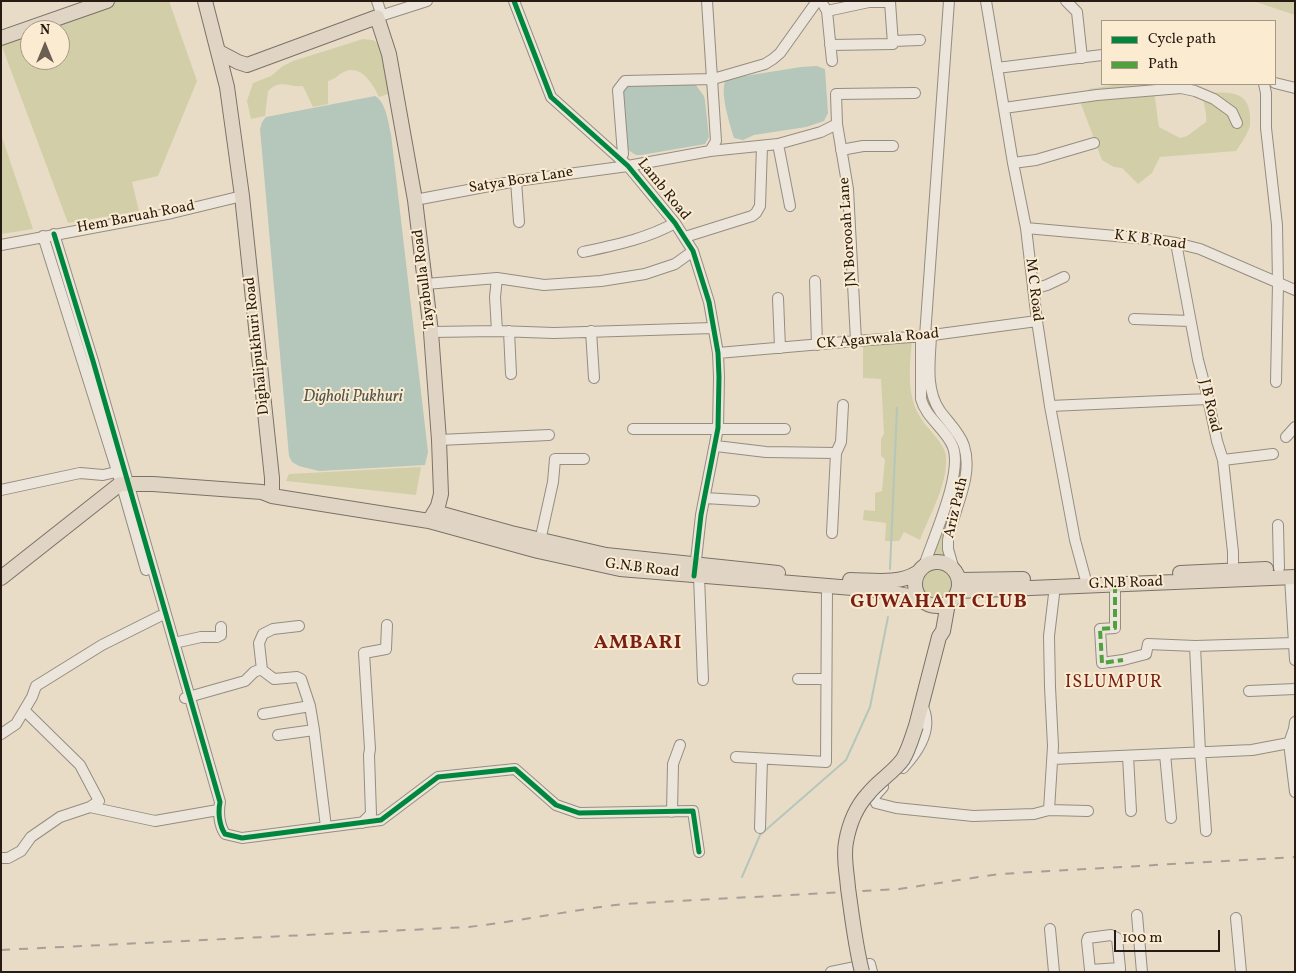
<!DOCTYPE html>
<html>
<head>
<meta charset="utf-8">
<style>
	body { margin:0 }
	#map { position:relative; width:1296px; height:973px; overflow:hidden; background:#e9dcc7; font-family:Vollkorn,serif }
	canvas { display:block }
	.frame { position:absolute; inset:0; border:2px solid #271b13; pointer-events:none }
	.legend { position:absolute; left:1101px; top:20px; width:175px; height:65px; box-sizing:border-box; background:#faebd1; border:1px solid #a69885; margin:0; padding:6px 9px; list-style:none; font-size:15px; color:#271b13 }
	.legend li { display:flex; align-items:center; gap:10px; height:25px }
	.legend b { width:25px; border:1px solid #a69885 }
	.north { position:absolute; left:20px; top:20px; width:50px; height:50px; box-sizing:border-box; background:#faebd1; border:1px solid #a69885; border-radius:50%; rotate:0deg; font-size:14px; font-weight:700; line-height:20px; text-align:center; color:#271b13 }
	.north::after { content:''; display:block; margin:auto; width:18px; height:22px; background:#6b5f52; clip-path:polygon(50% 0,100% 100%,50% 72%,0 100%) }
	.scale { position:absolute; left:1114px; top:930px; width:106px; height:22px; box-sizing:border-box; border:2px solid #271b13; border-top:0; padding-left:6px; font-size:15px; line-height:18px; white-space:nowrap; color:#271b13; -webkit-text-stroke:4px #faebd1; paint-order:stroke }
</style>
</head>
<body>
<div id="map">
<canvas width="1296" height="973"></canvas>
<div class="frame"></div>
<ul class="legend">
<li><b style="height:6px;background:#00873e"></b>Cycle path</li>
<li><b style="height:6px;background:#51a13f"></b>Path</li>
</ul>
<div class="north">N</div>
<div class="scale">100 m</div>
</div>
<script>
const ctx = document.querySelector('canvas').getContext('2d');
ctx.lineJoin = 'round';
function paint(path, color) { ctx.fillStyle = color; ctx.fill(path, 'evenodd'); }
function strokePath(path, color, width, dash) { ctx.strokeStyle = color; ctx.lineWidth = width; ctx.lineCap = dash ? 'butt' : 'round'; ctx.setLineDash(dash || []); ctx.stroke(path); }
function write(font, color, halo, rows, align = 'center') {
  ctx.font = font + ' Vollkorn,serif'; ctx.lineWidth = 4; ctx.setLineDash([]); ctx.textBaseline = 'middle'; ctx.strokeStyle = halo; ctx.fillStyle = color; for (const [text, x, y, turn = 0] of rows) {
    ctx.save(); ctx.translate(x, y); ctx.rotate((+turn || 0) * Math.PI / 180); ctx.textAlign = isNaN(turn) ? turn : align; if (halo) ctx.strokeText(text, 0, 0); ctx.fillText(text, 0, 0); ctx.restore();
  }
}
const green = new Path2D(`
	M120,1h49l28,80 -39,95 -26,6 7,29 -71,12 -67,-179v-9l17,-7zM30,30h30v30h-30z
	M1253,1h42v14z
	M363,39l10,1 7,5 14,47 -15,5c-6,-13 -19,-35 -37,-24 -5,3 -7,6 -14,8v23l-15,3 -10,-21c-14,2 -22,-8 -35,5l-3,25 -14,3 -4,-18 6,-18 18,-7 12,-10 10,-5z
	M1120,84h30c7,12 6,28 9,43l21,11 7,-2 19,-14c2,-11 -5,-19 -1,-29 21,-1 44,-4 45,23 0,5 1,10 -2,15 -3,7 -8,14 -12,20l-76,6 -8,16 -14,11 -16,-16 -8,-1 -12,-7 -21,-56 8,-15z
	M1,134l32,95 -32,5z
	M912,340c-2,25 -6,52 7,75 6,12 26,28 27,41 2,28 -16,58 -26,84l-16,-8 -5,9h-14l1,-18 -23,-3 1,-10 11,1v-18l7,-2 3,-32 -4,-3v-17l3,-5 -3,-55 -18,-1v-36z
	M928,378l35,73 -1,29 -16,79 -15,-2c6,-17 11,-34 17,-51 6,-17 14,-32 12,-52 -5,-32 -45,-36 -32,-76z
	M421,467l-5,28 -130,-14 3,-7z
	M928,570c6,0 12,0 17,2 13,4 11,20 2,27l-19,1c-15,-6 -14,-23 0,-30z`);
const water = new Path2D(`
	M817,66l8,3 3,44 -4,8 -18,6 -52,8 -11,5 -9,-2c-4,-14 -15,-46 -8,-59l75,-12z
	M695,84l9,12 1,5 4,36 -4,7 -64,11h-5l-8,-5 -6,-57 5,-7z
	M375,96c11,6 13,26 16,38l37,318 -3,13 -106,6 -20,-5 -7,-4 -3,-6 -29,-327 2,-7 4,-5z`);
const stream = new Path2D(`
	M890,569l7,-161
	M742,877l18,-42 86,-75 24,-53 18,-90`);
const minor = new Path2D(`
	M377,1l5,15
	M514,1l37,96 77,69 47,57 18,28 16,51 9,51 1,24 -1,51 -17,87 -6,54
	M707,1l9,140 -6,10
	M986,1l27,162 13,65 11,93 13,85 25,134 10,37
	M1066,1l11,11 5,46
	M824,6l3,5 5,50
	M827,11l42,-9h21l3,42 -63,1
	M377,17l50,-16
	M893,41l27,-1
	M997,68l105,-13
	M1275,83l20,5
	M1264,84l2,9v35l11,97 1,58 -2,99
	M1004,108l93,-13 84,-7 14,3 19,8 18,13 5,11
	M778,144l12,62
	M841,150l22,-4h30
	M621,159l2,-5 -5,-64 7,-9 88,-2 52,-15 8,-5 7,-6 37,-52
	M1013,163l23,-3 58,-17
	M516,181l3,41
	M415,200l101,-19 112,-15 82,-15 68,-7 43,-12 16,-8
	M1026,228l123,11 27,4 24,6 95,41
	M54,234l39,127 127,441c-2,10 -1,23 5,32l17,4 139,-18 57,-43 77,-8 41,36 23,8 114,-2 6,41
	M43,236l81,257 22,77
	M685,237l67,-21 4,-3 4,-7 2,-60
	M1176,243l22,117 9,34 10,47 6,19 10,92v18
	M1,245l171,-32 70,-17
	M583,252c32,-7 63,-13 92,-29
	M815,281l2,64
	M426,284l71,-6 47,7 57,-4 44,-7 30,-10 18,-13
	M1033,289l14,-4 17,-8
	M778,298l2,50
	M1134,319l56,2
	M497,331l-2,-34 2,-19
	M509,331l2,43
	M591,331l3,47
	M431,332l66,-1 57,2 159,-5
	M925,336l24,-335
	M931,336c-1,25 -6,53 9,75 8,11 20,22 24,35 10,31 -11,64 -16,94v9l6,21
	M921,337v62c5,19 25,30 32,48 10,27 -20,91 -29,119
	M856,341l-8,-152 -11,-65 -1,-30 79,-1
	M718,353l138,-12 69,-5 112,-15
	M1050,406l158,-7
	M633,429h152
	M1286,437l9,-10
	M439,440l110,-5
	M716,446l50,6 70,1 5,-11 2,-37
	M1223,460l50,-6
	M1,490l79,-17 23,2 13,-3
	M705,498l49,3
	M1278,525l1,43
	M832,533l4,-80
	M540,541l13,-59 2,-23h29
	M699,576l4,104
	M1290,577l5,83
	M1115,585v43l-15,1 2,34 21,-3 23,-6 2,-10 47,2 99,-3
	M174,643l27,-6h16l4,-2v-8
	M1195,646l5,106 6,79
	M262,670l-3,-27 4,-9 10,-5 26,-3
	M798,679h28
	M1249,691l46,-2
	M185,698l60,-17 9,-9 5,-2h3l12,9 23,-2 4,2 9,27 4,24 12,97
	M25,711l55,54 19,36 -9,6
	M263,714l47,-8
	M1,734l15,-10 16,-27 4,-11 66,-41 58,-29
	M278,735l36,-5
	M1289,743l6,49
	M1165,754l6,64
	M1128,756l3,55
	M736,757l90,5 1,-175
	M1053,759l199,-9 37,-7 5,-14 1,-7
	M903,768c15,-16 31,-40 19,-63
	M883,787l-9,10 2,6 20,5 77,8 61,-2 15,-4 39,1
	M1049,810l4,-64 -3,-59 -1,-51 6,-50
	M672,812l1,-48 7,-19
	M362,823l9,-9 -2,-59 1,-6 -6,-96 22,-4 1,-24
	M760,828l2,-69
	M1,858h7l13,-7 10,-14 29,-20 30,-10 65,14 63,-11
	M1137,915l5,57
	M1236,918l5,54
	M1050,929l4,43
	M1120,968l-30,2 -3,-29 1,-3 23,-3 6,3 3,30v4
	M831,972l39,-8 2,8`);
const major = new Path2D(`
	M205,1l22,86 15,109 30,282v18
	M1,38l106,-37
	M219,52l19,10 9,3 130,-48 12,37 26,146 16,132 8,108 2,54 -3,12 -9,15
	M435,512l76,21 95,22 172,18
	M915 584a22 22 0 1 1 44 0a22 22 0 1 1-44 0Z
	M1180,573l86,-4
	M1,578l119,-94h33l109,8 10,4 157,25 109,30 82,18 257,21 42,8
	M850,580c21,0 48,5 67,-7
	M959,580l64,-1
	M958,591l337,-14
	M916,726l23,-89 4,-6 5,-28`);
const rail = new Path2D(`
	M1,950l467,-23c52,-6 104,-17 156,-23l275,-15 100,-15 296,-17`);
const majorBridge = new Path2D(`
	M862,972c-7,-28 -10,-56 -14,-84 -1,-15 -5,-31 -2,-46 3,-17 10,-35 22,-48 10,-13 26,-22 35,-35 6,-10 9,-22 13,-33`);
const quiet = new Path2D(`
	M1115,585v43l-15,1 2,34 21,-3`);
const cycleway = new Path2D(`
	M514,1l37,96 77,69 47,57 18,28 16,51 9,51 1,24 -1,51 -17,87 -7,61
	M54,234l39,127 127,441c-2,10 -1,23 5,32l17,4 139,-18 57,-43 77,-8 41,36 23,8 114,-2 6,41`);
const streetNames = [
	["Satya Bora Lane",521,181,-9],
	["Lamb Road",663,190,51],
	["Hem Baruah Road",136,218,-11],
	["JN Borooah Lane",849,232,-94],
	["K K B Road",1150,241,8],
	["Tayabulla Road",425,279,-97],
	["M C Road",1033,290,83],
	["CK Agarwala Road",878,340,-5],
	["Dighalipukhuri Road",258,346,-96],
	["J B Road",1209,406,77],
	["Ariz Path",957,508,-77],
	["G.N.B Road",642,569,7],
	["G.N.B Road",1126,584,-2]
];
const waterNames = [
	["Digholi Pukhuri",353,398]
];
const quarterNames = [
	["ISLUMPUR",1114,684]
];
const districtNames = [
	["GUWAHATI CLUB",939,603],
	["AMBARI",638,644]
];
paint(green, '#d1cea8');
paint(water, '#b5c6ba');
strokePath(stream, '#b5c6ba', 2);
strokePath(minor, '#958d80', 12);
strokePath(major, '#7a7268', 16);
strokePath(minor, '#ece5db', 10);
strokePath(major, '#e0d5c5', 14);
strokePath(rail, '#a7a098', 2, [9, 9]);
strokePath(majorBridge, '#7a7268', 16, []);
strokePath(majorBridge, '#e0d5c5', 14);
strokePath(quiet, '#51a13f', 4, [8, 4]);
strokePath(cycleway, '#00873e', 5);
write('15px', '#271b13', '#faebd1', streetNames);
write('italic 16px', '#51534c', '#faebd1', waterNames);
ctx.letterSpacing = '1px';
write('18px', '#7a1f14', '#faebd1', quarterNames);
ctx.letterSpacing = '0px';
ctx.letterSpacing = '1px';
write('bold 20px', '#7a1f14', '#faebd1', districtNames);
ctx.letterSpacing = '0px';
</script>
</body>
</html>
